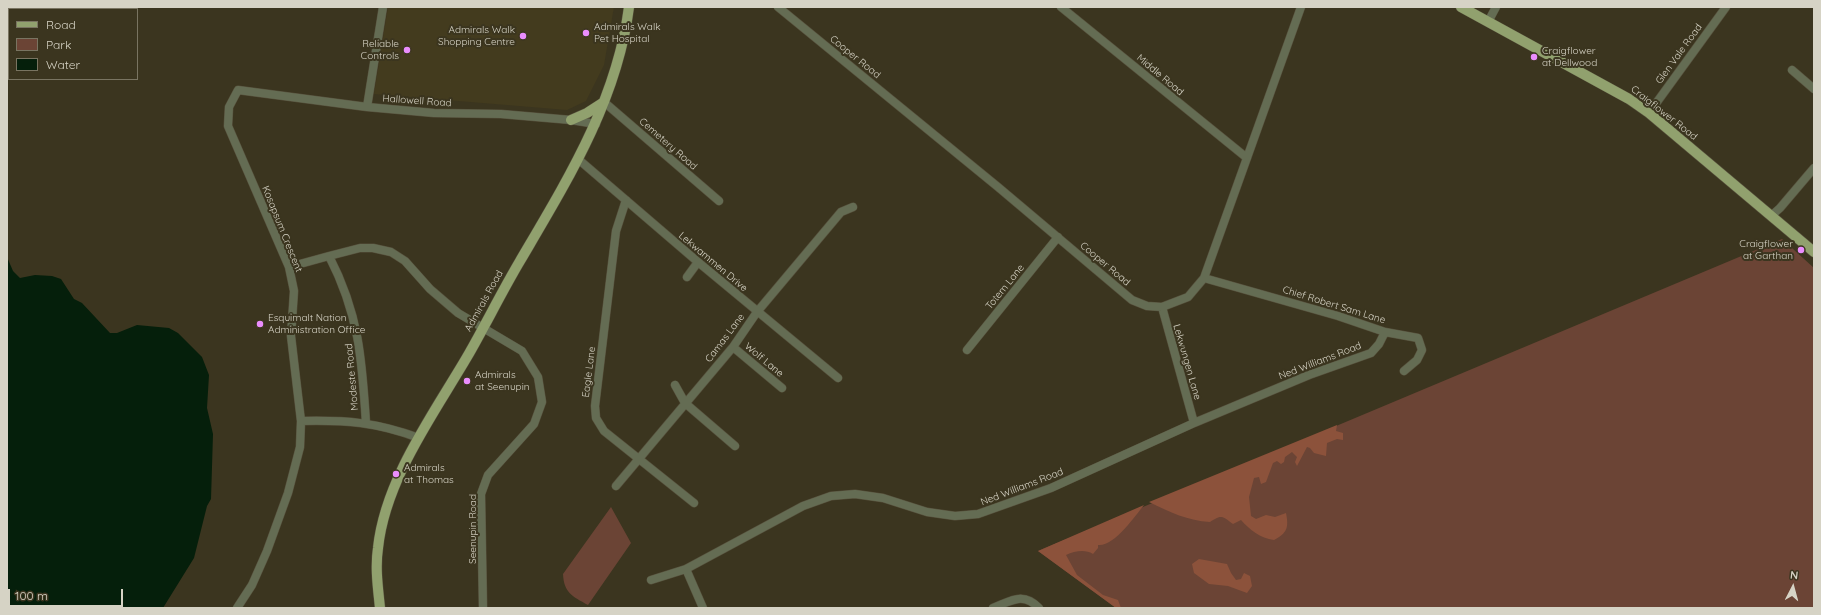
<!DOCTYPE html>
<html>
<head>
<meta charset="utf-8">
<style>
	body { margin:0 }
	#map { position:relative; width:1821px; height:615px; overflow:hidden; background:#3b351f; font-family:Quicksand,sans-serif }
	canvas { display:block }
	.frame { position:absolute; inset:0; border:8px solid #d6d3c5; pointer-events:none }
	.legend { position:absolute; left:8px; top:8px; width:130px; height:72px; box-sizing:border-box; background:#3b351f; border:1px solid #797461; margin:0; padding:5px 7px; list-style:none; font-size:12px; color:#d6d3c5 }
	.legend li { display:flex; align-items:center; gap:8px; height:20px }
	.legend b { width:20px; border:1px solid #797461 }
	.north { position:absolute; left:1773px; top:567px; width:40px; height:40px; -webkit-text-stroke:3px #3b351f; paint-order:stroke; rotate:6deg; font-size:11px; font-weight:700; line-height:16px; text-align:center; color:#d6d3c5 }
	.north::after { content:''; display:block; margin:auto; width:14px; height:18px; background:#d6d3c5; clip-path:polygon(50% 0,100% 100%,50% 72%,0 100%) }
	.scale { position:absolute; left:8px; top:589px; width:115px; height:18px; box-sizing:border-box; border:2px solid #d6d3c5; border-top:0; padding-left:5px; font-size:12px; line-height:14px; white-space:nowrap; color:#d6d3c5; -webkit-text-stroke:3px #3b351f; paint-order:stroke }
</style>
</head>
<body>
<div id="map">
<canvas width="1821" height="615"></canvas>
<div class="frame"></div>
<ul class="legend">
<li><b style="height:5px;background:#91a16e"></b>Road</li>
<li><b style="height:11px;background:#6b4435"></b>Park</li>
<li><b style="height:11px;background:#051f0b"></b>Water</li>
</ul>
<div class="north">N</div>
<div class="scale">100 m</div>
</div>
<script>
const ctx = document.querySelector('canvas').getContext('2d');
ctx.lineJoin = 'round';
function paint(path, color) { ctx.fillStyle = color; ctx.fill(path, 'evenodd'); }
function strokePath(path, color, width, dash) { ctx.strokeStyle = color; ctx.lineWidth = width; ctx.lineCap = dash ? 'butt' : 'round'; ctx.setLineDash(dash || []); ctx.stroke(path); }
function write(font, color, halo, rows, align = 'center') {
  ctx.font = font + ' Quicksand,sans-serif'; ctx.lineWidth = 4; ctx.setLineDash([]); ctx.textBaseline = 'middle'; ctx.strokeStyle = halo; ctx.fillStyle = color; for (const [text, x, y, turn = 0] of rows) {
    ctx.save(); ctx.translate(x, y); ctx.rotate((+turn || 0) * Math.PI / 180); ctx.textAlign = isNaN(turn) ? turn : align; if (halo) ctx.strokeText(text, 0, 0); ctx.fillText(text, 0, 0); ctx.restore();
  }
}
const built = new Path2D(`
	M388,7h226l-10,58 -18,36 -19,9 -193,-16z`);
const green = new Path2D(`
	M1782,239l32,29v340h-698l-78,-57z
	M611,507l20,36 -43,62c-16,-9 -24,-12 -25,-31z`);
const forest = new Path2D(`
	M1337,425l-1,6 7,2v7l-6,-1 -10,4 -1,13 -12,-3 -4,-5 -3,-1 -10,19 -2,-4 2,-5 -5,-5 -7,5 -1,5 -3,2 -4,-3 -4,2 -7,19 -5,2 -2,-7 -5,1 -5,19 2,19 5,3 10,-4 9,2 11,-4c3,15 1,20 -12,27 -14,-2 -24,-10 -33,-20l-8,4c-11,-8 -11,-10 -23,-2 -22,-1 -40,-10 -61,-20z
	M1144,505c-9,11 -30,42 -46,40v3l-5,6c-8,-5 -18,-3 -27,1l11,20 26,20 15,5 3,8h-5l-78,-57z
	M1199,559l28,5 4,9 5,7 5,-1 3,-6 6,3 2,10 -5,7 -19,-7 -19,-2 -15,-11 -2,-9z`);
const water = new Path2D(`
	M7,257l6,14 7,7 15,-3 17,1 9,3 13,20 8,4 28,30h7l20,-8 32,3 9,5 24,24 7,18 -2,33 6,26 -2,65 -4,7 -13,52 -31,50h-156z`);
const minor = new Path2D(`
	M778,7l220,180 134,113 15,6 15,1 26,-10 16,-19 97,-271
	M1061,7l186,151
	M1488,22l8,-15
	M1792,70l22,19
	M604,102l115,99
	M367,107l16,-100
	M1649,113l77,-106
	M578,159l120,103 140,116
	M626,200l-10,31 -21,175 1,12 8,13 90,72
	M1771,216l9,-8 34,-40
	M329,256l31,-8h13l18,4 14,9 25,28 28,24 64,38 16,26 4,25 -8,22 -46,51 -7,19 2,114
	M289,267l40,-11c30,58 33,103 37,167
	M687,277l11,-15
	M1204,278l134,38 47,16 33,6 4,12 -5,10 -13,11
	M1162,307l32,116
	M733,347l49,41
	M967,350l91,-113
	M675,385l10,18 50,43
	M301,421c45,-1 75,1 118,17
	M616,486l117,-139 24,-35 84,-100 12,-5
	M686,569l17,39
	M651,580l35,-11 117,-63 28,-10 24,-2 28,4 44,14 28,4 23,-2 73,-26 143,-65 115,-48 62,-22 8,-9 6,-12
	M237,608l15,-23 15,-34 21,-58 12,-46 1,-26 -10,-85 3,-45 -5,-24 -61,-141 1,-19 9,-17 129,17 67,6 67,1 70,6 25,4
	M993,608c18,-7 30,-17 46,0`);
const major = new Path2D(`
	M1461,7l168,92 20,14 165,139
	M571,120l16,-7 17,-11
	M380,608c-2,-20 -5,-40 -2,-60 7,-68 55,-133 89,-191 18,-31 34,-64 53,-96 47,-80 97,-160 109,-254`);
const markers = [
	[586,33,4,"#ea8dfd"],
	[523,36,4,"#ea8dfd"],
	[407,50,4,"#ea8dfd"],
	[1534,57,4,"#ea8dfd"],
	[1801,250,4,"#ea8dfd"],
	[260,324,4,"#ea8dfd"],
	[467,381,4,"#ea8dfd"],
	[396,474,4,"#ea8dfd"]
];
const poiNames = [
	["Admirals Walk",594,27],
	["Pet Hospital",594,39],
	["Admirals Walk",515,30,"right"],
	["Shopping Centre",515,42,"right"],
	["Reliable",399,44,"right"],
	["Controls",399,56,"right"],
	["Craigflower",1542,51],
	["at Dellwood",1542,63],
	["Craigflower",1793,244,"right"],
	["at Garthan",1793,256,"right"],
	["Esquimalt Nation",268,318],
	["Administration Office",268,330],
	["Admirals",475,375],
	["at Seenupin",475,387],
	["Admirals",404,468],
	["at Thomas",404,480]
];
const streetNames = [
	["Glen Vale Road",1679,54,-54],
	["Cooper Road",855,57,39],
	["Middle Road",1160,75,40],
	["Hallowell Road",417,101,4],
	["Craigflower Road",1664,113,38],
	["Cemetery Road",668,144,41],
	["Kosapsum Crescent",282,229,68],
	["Lekwammen Drive",713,262,40],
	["Cooper Road",1105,264,40],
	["Totem Lane",1005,287,-51],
	["Admirals Road",484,301,-61],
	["Chief Robert Sam Lane",1334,305,17],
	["Camas Lane",725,338,-53],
	["Wolf Lane",764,360,40],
	["Ned Williams Road",1320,361,-21],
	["Lekwungen Lane",1187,362,74],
	["Eagle Lane",589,372,-83],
	["Modeste Road",352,377,-95],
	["Ned Williams Road",1022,487,-21],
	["Seenupin Road",473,529,-90]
];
paint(built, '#433b1e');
paint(green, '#6b4435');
paint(forest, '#8c523b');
paint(water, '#051f0b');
strokePath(minor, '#57513d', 9);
strokePath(major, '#57513d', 11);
strokePath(minor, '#646c53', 8);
strokePath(major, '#91a16e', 10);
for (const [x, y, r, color] of markers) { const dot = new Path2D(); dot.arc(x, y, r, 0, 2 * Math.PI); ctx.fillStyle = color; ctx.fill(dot); strokePath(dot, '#3b351f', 1.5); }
write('10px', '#d6d3c5', '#3b351f', poiNames, 'left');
write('10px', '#d6d3c5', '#3b351f', streetNames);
</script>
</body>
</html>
